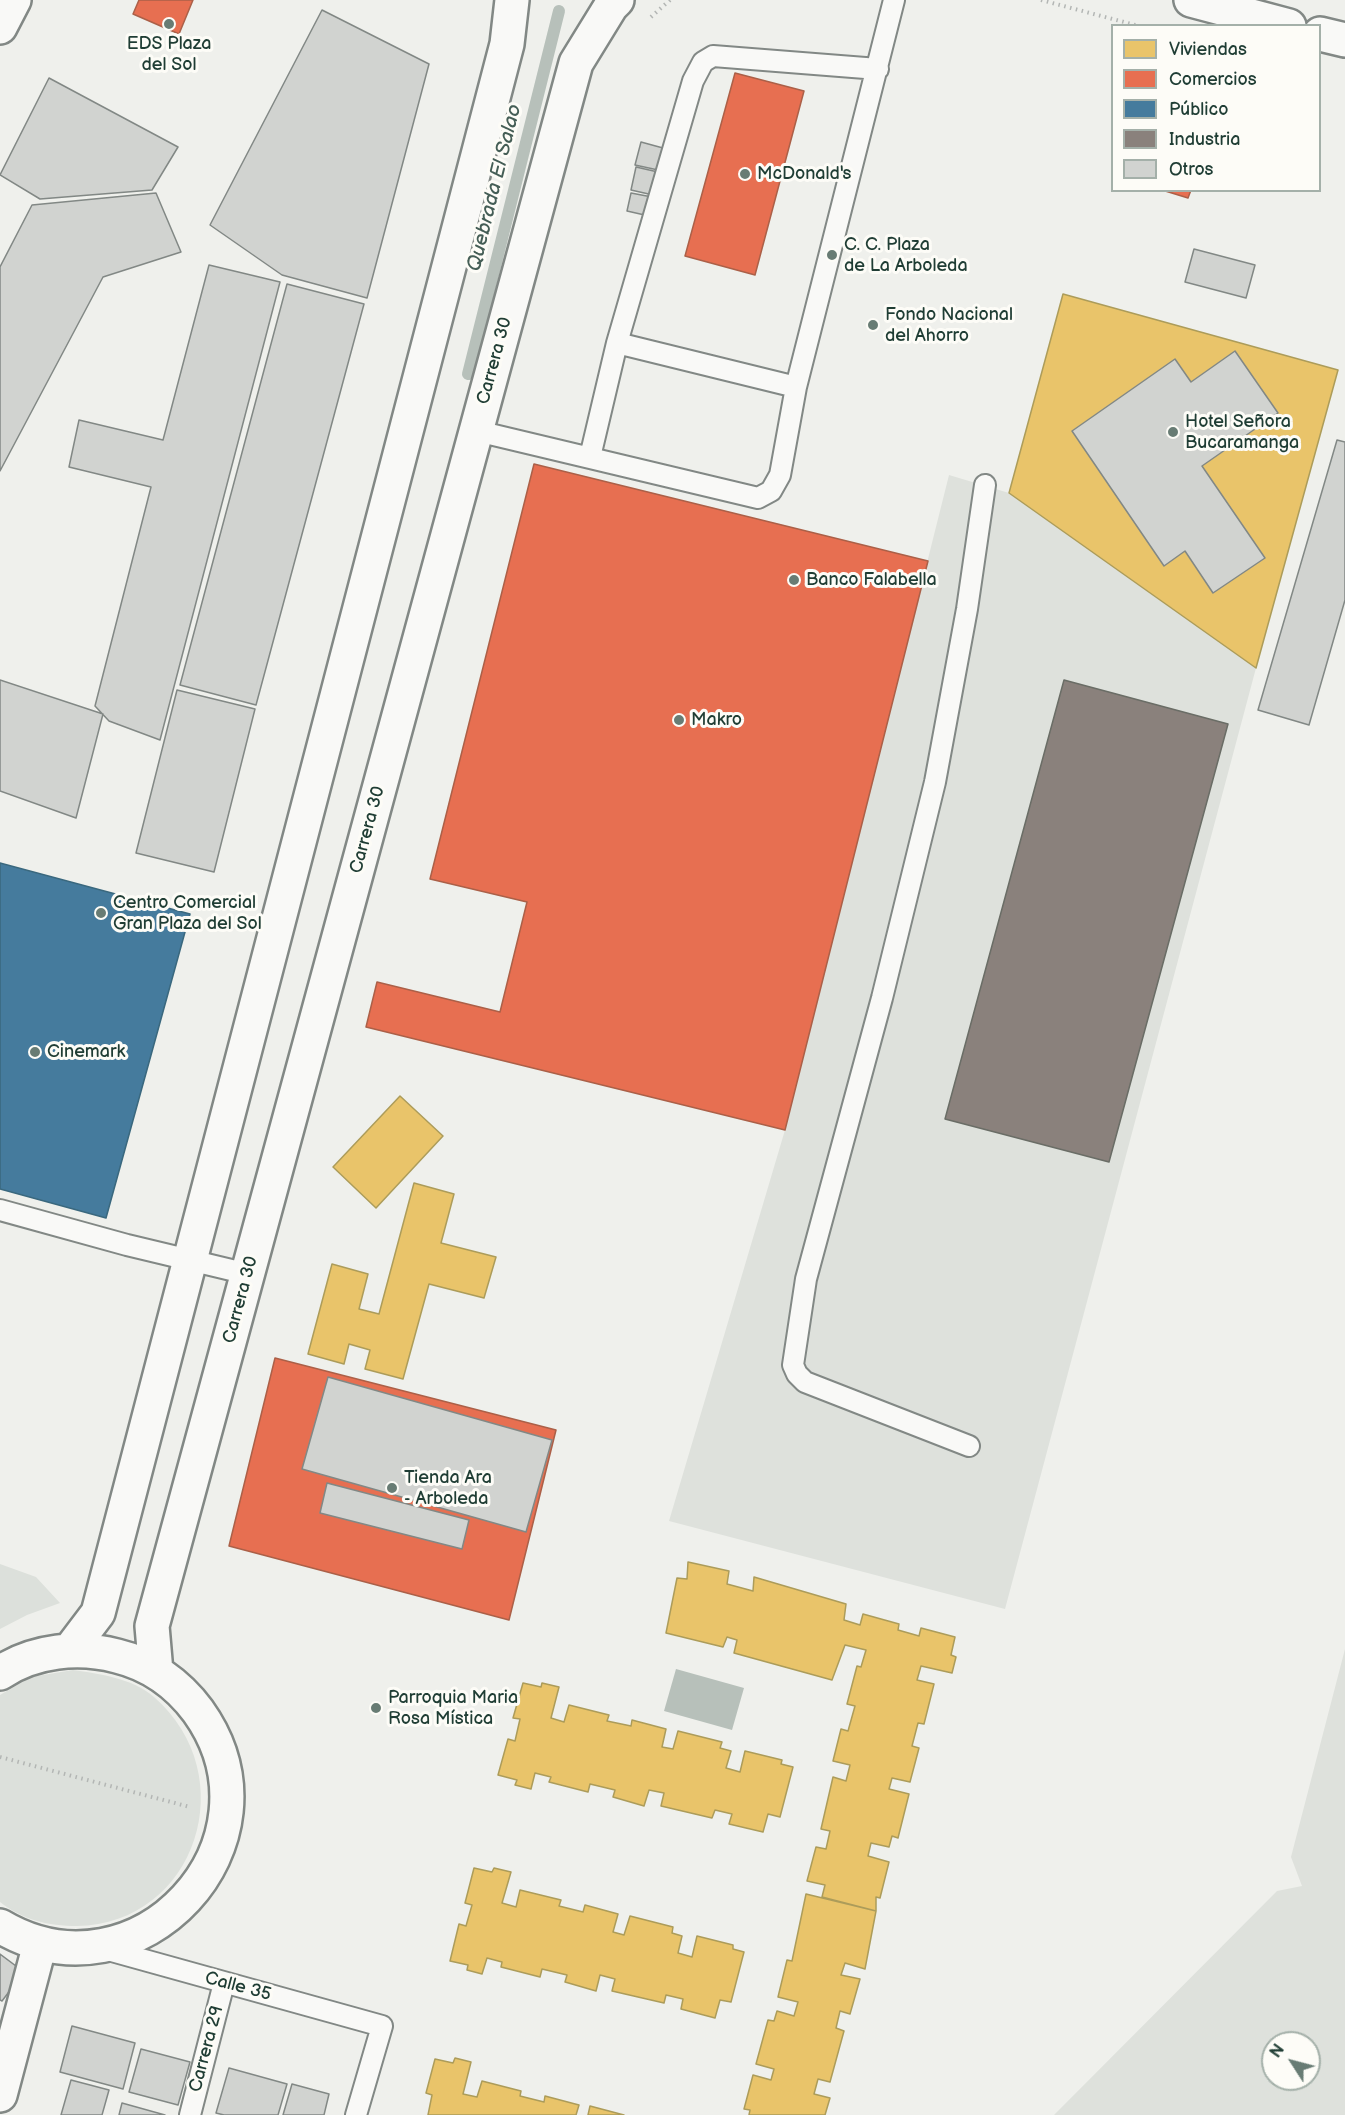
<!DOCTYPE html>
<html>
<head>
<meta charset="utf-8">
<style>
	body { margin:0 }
	#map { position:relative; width:1345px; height:2115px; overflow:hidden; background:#eff0ec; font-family:"Balsamiq Sans",sans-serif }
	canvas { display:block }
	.legend { position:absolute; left:1111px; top:24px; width:210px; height:168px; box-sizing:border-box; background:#fdfcf7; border:2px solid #a4b0a9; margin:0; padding:8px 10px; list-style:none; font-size:18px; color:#1f3d34 }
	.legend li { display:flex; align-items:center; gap:12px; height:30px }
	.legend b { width:30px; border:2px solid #a4b0a9 }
	.north { position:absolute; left:1261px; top:2031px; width:60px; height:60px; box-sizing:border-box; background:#fdfcf7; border:2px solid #a4b0a9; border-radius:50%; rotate:306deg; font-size:16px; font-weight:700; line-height:24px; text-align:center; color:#1f3d34 }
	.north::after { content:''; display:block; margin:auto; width:21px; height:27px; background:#687c74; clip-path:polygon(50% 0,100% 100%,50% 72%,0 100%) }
</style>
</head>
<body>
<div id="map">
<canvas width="1345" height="2115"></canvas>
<ul class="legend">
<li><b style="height:16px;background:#e9c46a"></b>Viviendas</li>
<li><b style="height:16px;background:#e76f51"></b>Comercios</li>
<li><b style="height:16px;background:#457b9d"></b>Público</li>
<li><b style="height:16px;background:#8a817c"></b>Industria</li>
<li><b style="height:16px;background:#d1d3d0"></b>Otros</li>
</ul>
<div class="north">N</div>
</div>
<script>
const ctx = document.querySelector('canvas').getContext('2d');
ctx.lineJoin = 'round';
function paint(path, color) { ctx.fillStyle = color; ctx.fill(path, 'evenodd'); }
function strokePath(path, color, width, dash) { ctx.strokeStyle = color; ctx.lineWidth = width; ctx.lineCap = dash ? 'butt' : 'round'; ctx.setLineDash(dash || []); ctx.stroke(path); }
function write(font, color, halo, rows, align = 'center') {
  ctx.font = font + ' "Balsamiq Sans",sans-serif'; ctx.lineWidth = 6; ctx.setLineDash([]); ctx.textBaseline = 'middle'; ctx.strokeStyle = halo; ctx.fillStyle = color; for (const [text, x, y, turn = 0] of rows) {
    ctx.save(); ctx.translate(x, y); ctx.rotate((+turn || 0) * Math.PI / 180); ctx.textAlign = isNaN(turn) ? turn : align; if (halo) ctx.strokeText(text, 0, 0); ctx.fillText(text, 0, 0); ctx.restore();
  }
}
const built = new Path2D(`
	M949,475l60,18 247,175 -251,941 -336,-88 116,-391z
	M1345,1649v466h-291l223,-224 25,-5 -11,-29zM1273,2043h36v36h-36z`);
const green = new Path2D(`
	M0,1564l36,13 24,26 -33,12 -27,14z
	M73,1670c27,4 59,8 81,27 90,78 43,227 -77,229 -29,0 -54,-6 -77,-24v-207l31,-18z`);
const water = new Path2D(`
	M676,1669l68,19 -12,42 -68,-19z`);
const homes = new Path2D(`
	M1063,294l275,76 -82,298 -247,-175z
	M400,1096l43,40 -67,72 -43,-41z
	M414,1183l40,11 -13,49 55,14 -12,41 -55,-14 -26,95 -38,-10 5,-19 -21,-6 -5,20 -36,-10 24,-90 36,10 -9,35 20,5z
	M688,1562l41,9 -2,13 26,7 1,-14 92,27 -2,16 16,5 3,-11 36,10 -1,6 21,6 2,-8 34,9 -4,18 5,2 -4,16 -31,-7 -4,14 17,4 -10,40 -6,-1 -6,23 7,2 -9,34 -18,-4 -3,11 20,5 -11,44 -6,-2 -3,11 -18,-4 -3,13 21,6 -9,36 -4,-1v14l-54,-14 3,-12 -18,-4 9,-34 10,2 4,-18 -9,-2 12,-52 13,4 4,-16 -17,-4 8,-32 7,2 7,-25 -8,-2 10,-38 4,1 5,-17 -21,-5 -13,35 -98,-27 3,-13 -10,-3 -4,10 -57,-14 11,-55 10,1z
	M523,1683l18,4 1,-4 17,4 -8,31 13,4 5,-17 40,10 -2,6 24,5 1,-6 34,9 -4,18 11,2 5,-18 44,11 -2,6 11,3 -5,17 14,4 5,-21 37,9 -1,4 12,3 -13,50 -12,-3 -5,18 -34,-8 3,-10 -17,-4 -3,8 -51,-12 3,-13 -15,-3 -5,16 -31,-9 2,-7 -25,-6 -2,8 -39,-10 2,-5 -16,-4 -4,16 -16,-4 2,-5 -19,-5 10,-36 7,2 5,-22 -7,-1z
	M474,1868l18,4 2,-4 17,4 -9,31 14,4 4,-17 41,10 -2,6 24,6 2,-7 33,9 -5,18 11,3 6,-19 43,11 -1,6 10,3 -4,17 14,4 5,-21 36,9v4l11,3 -13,50 -11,-2 -5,18 -34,-9 2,-10 -17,-4 -2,8 -52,-12 3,-12 -15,-4 -4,16 -31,-9 2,-7 -25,-6 -2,8 -39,-10 1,-5 -15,-4 -5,16 -15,-4 1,-5 -18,-4 9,-37 7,2 6,-21 -7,-2z
	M806,1894l70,17 -11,58 -20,-6 -4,12 19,4 -10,35 -10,-3 -4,17 8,3 -14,51 -12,-3 -4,15 16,4 -5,17h-76l1,-5 -6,-1 9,-34 18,5 3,-11 -18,-5 12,-44 6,1 3,-10 17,5 4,-14 -20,-5 9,-37 5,1z
	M455,2058l16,4 -8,32 14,3 5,-16 39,10 -1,5 24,6 1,-6 34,9 -3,10h-148l4,-20 -6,-2 9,-34 18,4z
	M590,2106l34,9h-36z`);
const shops = new Path2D(`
	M139,0h54l-14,34 -46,-20z
	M735,73l69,18 -49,184 -70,-19z
	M1162,190h29l-3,8z
	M534,464l394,97 -143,569 -419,-103 11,-45 123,30 27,-110 -97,-23z
	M275,1358l281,72 -47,190 -280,-74z`);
const public = new Path2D(`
	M0,863l190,51 -84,304 -106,-29z`);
const industry = new Path2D(`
	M1064,680l164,44 -119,438 -164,-43z`);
const stream = new Path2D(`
	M468,374l91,-363`);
const building = new Path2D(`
	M322,10l107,54 -62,234 -85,-23 -72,-50z
	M49,78l129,69 -26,43 -112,9 -40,-24z
	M641,142l22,6 -5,22 -23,-5z
	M636,167l22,5 -5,23 -22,-5z
	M156,193l25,59 -78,25 -103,194v-204l32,-62z
	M631,193l21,4 -3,19 -22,-5z
	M1194,249l61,16 -9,33 -61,-16z
	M209,265l71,17 -120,458 -51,-19 -14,-15 56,-219 -82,-20 10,-47 84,20z
	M287,284l77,20 -108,401 -76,-20z
	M1235,351l43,62 -76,53 63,92 -52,35 -28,-42 -21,15 -92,-135 103,-72 16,23z
	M1337,440l8,2v158l-36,125 -51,-15z
	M0,680l103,34 -27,104 -76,-27z
	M177,690l78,19 -41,163 -78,-19z
	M328,1377l224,63 -26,92 -224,-63z
	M327,1483l142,37 -7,29 -142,-36z
	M0,1954l24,18 -22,29 -2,-1z
	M72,2026l63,17 -12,46 -63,-17z
	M141,2049l49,13 -12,43 -49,-13z
	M229,2068l58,16 -9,31h-54l-8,-2z
	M71,2080l38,10 -7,25h-41z
	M292,2084l37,10 -5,21h-41z
	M122,2103l43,12h-46z`);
const path = new Path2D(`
	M1041,0l98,26
	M651,17l19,-17
	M0,1757l190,50`);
const service = new Path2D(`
	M617,343l179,44
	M477,431l281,67 13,-7 9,-16 16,-88 98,-387
	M590,457l27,-114 76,-262 10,-19 10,-6 165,13
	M0,1210l127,35 121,29
	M969,1446l-164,-64 -8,-8 -4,-9 13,-86 76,-281 53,-216 32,-173 18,-124
	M101,1948l281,78 -26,89
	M190,2115l34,-132`);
const minor = new Path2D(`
	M0,27l14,-27`);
const tertiary = new Path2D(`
	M70,1650l28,-37 409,-1569 5,-44
	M156,1672l-4,-46 424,-1563 35,-57 6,-6
	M0,1673c34,-23 79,-27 117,-17 33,8 61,28 81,55 94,131 -60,297 -198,215
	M0,2095l40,-151`);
const trunk = new Path2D(`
	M1191,0l98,26
	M1320,34l25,6`);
const markers = [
	[169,24,6,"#687c74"],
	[745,174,6,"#687c74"],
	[832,255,6,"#687c74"],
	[873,325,6,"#687c74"],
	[1173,432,6,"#687c74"],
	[794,580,6,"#687c74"],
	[679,720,6,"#687c74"],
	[101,913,6,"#687c74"],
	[35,1052,6,"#687c74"],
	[392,1488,6,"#687c74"],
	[376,1708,6,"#687c74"]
];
const poiNames = [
	["EDS Plaza",169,44,"center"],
	["del Sol",169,65,"center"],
	["McDonald's",757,174],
	["C. C. Plaza",844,245],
	["de La Arboleda",844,266],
	["Fondo Nacional",885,315],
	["del Ahorro",885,336],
	["Hotel Señora",1185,422],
	["Bucaramanga",1185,443],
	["Banco Falabella",806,580],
	["Makro",691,720],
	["Centro Comercial",113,903],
	["Gran Plaza del Sol",113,924],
	["Cinemark",47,1052],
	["Tienda Ara",404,1478],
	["- Arboleda",404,1499],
	["Parroquia Maria",388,1698],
	["Rosa Mística",388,1719]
];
const streetNames = [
	["Carrera 30",495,361,-75],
	["Carrera 30",368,830,-75],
	["Carrera 30",241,1300,-75],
	["Calle 35",238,1987,15],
	["Carrera 29",207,2049,-75]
];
const waterNames = [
	["Quebrada El Salao",495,188,-76]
];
paint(built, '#dee1dc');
paint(green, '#dce0db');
paint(water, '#b7c0ba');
paint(homes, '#e9c46a');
strokePath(homes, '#ac9c5a', 1.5);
paint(shops, '#e76f51');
strokePath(shops, '#ab6048', 1.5);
paint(public, '#457b9d');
strokePath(public, '#3a687e', 1.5);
paint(industry, '#8a817c');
strokePath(industry, '#6a6d66', 1.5);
strokePath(stream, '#b7c0ba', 12);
paint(building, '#d1d3d0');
strokePath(building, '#828885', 1.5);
strokePath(service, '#828885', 24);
strokePath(minor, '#828885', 38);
strokePath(tertiary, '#828885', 38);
strokePath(trunk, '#828885', 38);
strokePath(path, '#b3b6b4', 4, [1.5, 4.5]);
strokePath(service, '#f9f9f7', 20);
strokePath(minor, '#f9f9f7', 33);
strokePath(tertiary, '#f9f9f7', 33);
strokePath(trunk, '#f9f9f7', 33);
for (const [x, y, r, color] of markers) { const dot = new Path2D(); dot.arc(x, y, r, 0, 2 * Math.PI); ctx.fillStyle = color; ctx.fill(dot); strokePath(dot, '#fdfcf7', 2); }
write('18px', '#1f3d34', '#fdfcf7', poiNames, 'left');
write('18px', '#1f3d34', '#fdfcf7', streetNames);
write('italic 20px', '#455e56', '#fdfcf7', waterNames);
</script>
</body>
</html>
